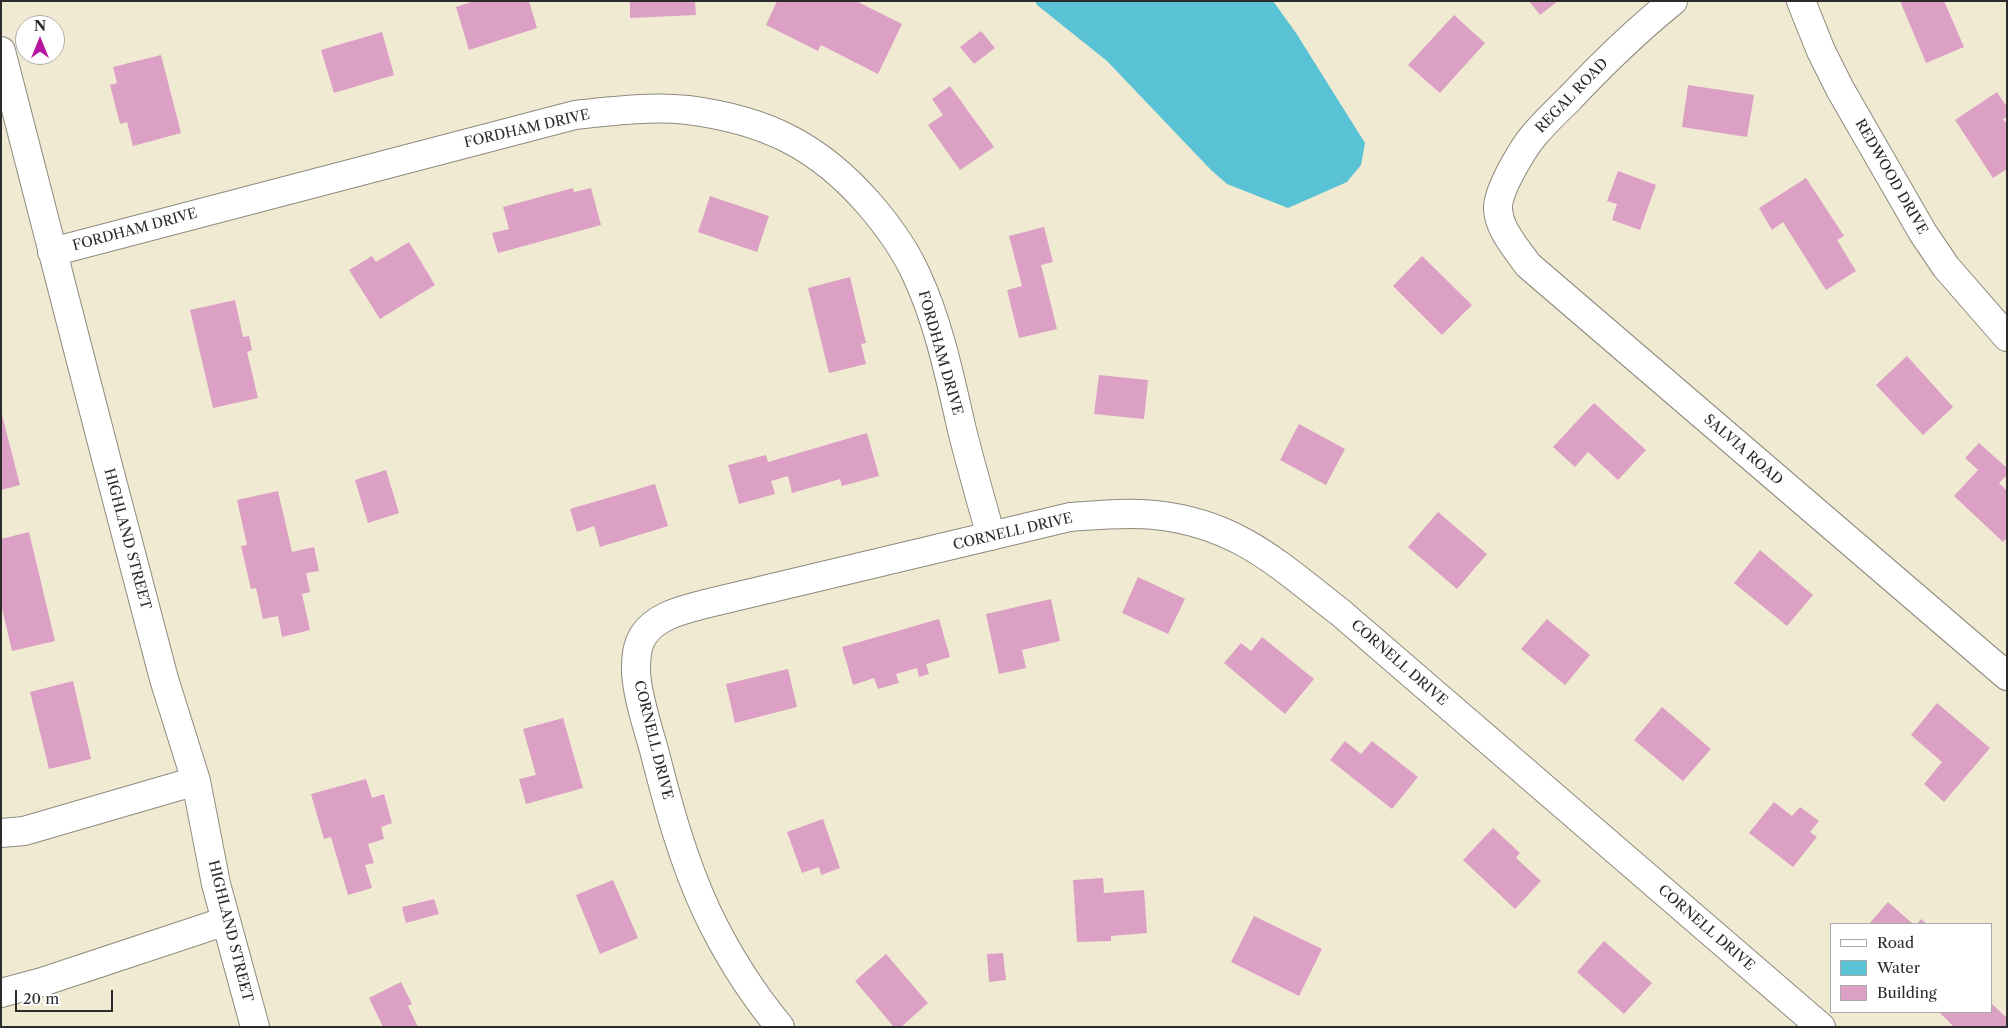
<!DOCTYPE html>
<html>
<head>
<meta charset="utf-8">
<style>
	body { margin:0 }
	#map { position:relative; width:2008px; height:1028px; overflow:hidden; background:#f0ead2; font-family:"Libre Caslon Text",serif }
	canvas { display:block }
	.frame { position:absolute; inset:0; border:2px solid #2b2b2b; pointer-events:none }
	.legend { position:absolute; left:1830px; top:923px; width:162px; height:90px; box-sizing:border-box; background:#fff; border:1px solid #aaa; margin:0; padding:6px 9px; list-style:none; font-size:15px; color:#2b2b2b }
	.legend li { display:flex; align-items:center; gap:10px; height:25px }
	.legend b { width:25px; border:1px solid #aaa }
	.north { position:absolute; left:15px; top:15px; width:50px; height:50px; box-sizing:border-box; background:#fff; border:1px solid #aaa; border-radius:50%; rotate:0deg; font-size:14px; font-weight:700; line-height:20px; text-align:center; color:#2b2b2b }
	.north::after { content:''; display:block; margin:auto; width:18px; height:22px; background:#b5179e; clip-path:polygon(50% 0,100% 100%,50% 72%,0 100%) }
	.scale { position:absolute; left:15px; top:990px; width:98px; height:22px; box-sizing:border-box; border:2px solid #2b2b2b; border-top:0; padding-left:6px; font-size:15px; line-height:18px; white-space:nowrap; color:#2b2b2b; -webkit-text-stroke:4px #fff; paint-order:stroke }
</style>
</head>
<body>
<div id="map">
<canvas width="2008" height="1028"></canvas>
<div class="frame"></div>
<ul class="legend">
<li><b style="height:6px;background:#fff"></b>Road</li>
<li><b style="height:14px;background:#59c2d4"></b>Water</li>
<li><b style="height:14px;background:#dca0c5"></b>Building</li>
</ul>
<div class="north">N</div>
<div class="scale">20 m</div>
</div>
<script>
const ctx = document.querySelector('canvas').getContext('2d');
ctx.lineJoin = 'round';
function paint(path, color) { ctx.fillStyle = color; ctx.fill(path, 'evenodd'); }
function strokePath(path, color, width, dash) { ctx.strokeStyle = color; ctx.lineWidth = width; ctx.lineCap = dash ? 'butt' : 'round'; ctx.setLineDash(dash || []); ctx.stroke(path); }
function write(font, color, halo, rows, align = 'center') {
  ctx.font = font + ' "Libre Caslon Text",serif'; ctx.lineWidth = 5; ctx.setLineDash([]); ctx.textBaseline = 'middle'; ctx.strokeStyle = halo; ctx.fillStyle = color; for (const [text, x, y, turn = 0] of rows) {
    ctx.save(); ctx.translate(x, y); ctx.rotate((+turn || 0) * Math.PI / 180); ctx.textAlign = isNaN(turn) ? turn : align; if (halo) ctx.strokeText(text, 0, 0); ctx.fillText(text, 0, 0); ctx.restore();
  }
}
const water = new Path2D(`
	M1035,1h238l23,32 69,110 -4,22 -14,17 -59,26 -61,-24 -16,-14 -104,-109 -70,-56z`);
const building = new Path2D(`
	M474,1h55l8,27 -68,22 -13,-43z
	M630,1h65l1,14 -66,3z
	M777,1h79l46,23 -24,50 -57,-29 -3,6 -52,-26z
	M1529,1h29l-18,14z
	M1900,1h44l20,46 -38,16z
	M1454,15l31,28 -45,50 -32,-28z
	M981,31l14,17 -21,16 -14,-17z
	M382,32l12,43 -60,18 -13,-43z
	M161,55l20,78 -48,13 -6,-24 -7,2 -10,-39 7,-2 -4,-16z
	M1688,85l66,10 -7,42 -65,-10z
	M950,86l44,61 -34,23 -32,-45 15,-10 -11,-16z
	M1997,92l10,15v10l-4,2 4,5v45l-14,9 -38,-58z
	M1618,171l38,14 -16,45 -28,-10 5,-16 -10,-3z
	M1806,178l38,58 -7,4 19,31 -30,19 -43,-68 -11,8 -13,-22z
	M573,188l1,4 17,-4 10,37 -103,28 -6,-20 17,-4 -6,-22z
	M710,196l59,20 -12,36 -59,-20z
	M1044,227l9,35 -12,3 16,64 -38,9 -12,-48 15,-4 -13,-50z
	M409,242l26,43 -55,34 -31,-49 23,-14 4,6z
	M1422,256l50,49 -30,30 -49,-49z
	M850,277l16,66 -5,1 5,20 -37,9 -21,-85z
	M235,300l8,37 6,-1 3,14 -5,2 11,46 -45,10 -23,-98z
	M1907,356l46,51 -30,28 -47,-50z
	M1099,375l49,5 -4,39 -50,-5z
	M1594,403l52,47 -28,30 -30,-28 -13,15 -22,-20z
	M1,411l19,74 -19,5z
	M1299,424l46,25 -19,36 -46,-25z
	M867,433l12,43 -37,10 -2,-7 -48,14 -4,-17 -17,5 4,13 -36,10 -11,-39 38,-10 2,7z
	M1979,443l28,25v7l-8,8 8,8v47l-4,4 -49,-46 24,-26 -13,-12z
	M386,470l13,43 -31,10 -13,-43z
	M655,484l13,42 -68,21 -6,-21 -17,6 -7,-23z
	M278,491l14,61 22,-5 5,24 -13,2 4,19 -8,2 8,36 -28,7 -4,-21 -15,3 -7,-31 -5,1 -10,-43 6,-1 -10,-45z
	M1438,512l49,42 -30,35 -49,-42z
	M29,532l26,109 -43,10 -11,-47v-65z
	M1760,550l53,45 -26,31 -53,-43z
	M1138,577l47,22 -17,35 -46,-21z
	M1051,599l9,42 -38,9 4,18 -27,6 -13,-60z
	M939,619l11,38 -24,7 3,10 -10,3 -2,-9 -21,6 3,9 -21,6 -4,-11 -21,7 -11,-38z
	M1547,619l43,36 -25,30 -44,-36z
	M1262,637l52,42 -29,35 -61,-51 17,-20 10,8z
	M788,669l9,38 -62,16 -9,-39z
	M73,681l18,78 -42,10 -19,-77z
	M1937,703l53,45 -46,54 -20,-18 18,-22 -31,-27z
	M1662,707l49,42 -28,32 -49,-41z
	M563,718l20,70 -57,16 -7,-25 17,-4 -13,-46z
	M1345,741l16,13 11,-13 46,36 -26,32 -62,-49z
	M366,779l6,19 12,-4 8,29 -11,4 3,12 -16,5 6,19 -9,2 7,23 -24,7 -17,-58 -7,2 -13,-45z
	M1774,802l18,14 8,-9 19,14 -9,11 7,5 -24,30 -44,-34z
	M823,819l17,49 -19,7 -2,-8 -17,6 -15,-41z
	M1493,828l27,25 -4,5 25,23 -26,28 -52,-49z
	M1103,878l1,15 40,-3 3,43 -36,3v5l-34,1 -4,-62z
	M613,880l25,58 -38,16 -24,-59z
	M434,899l5,15 -33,9 -4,-16z
	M1888,902l25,22h-44z
	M1254,916l68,33 -23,47 -68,-34z
	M1921,919l6,5h-10z
	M1604,941l48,42 -28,31 -47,-42z
	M1003,953l3,27 -17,2 -2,-28z
	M886,954l42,49 -27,24h-7l-39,-46z
	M401,982l11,22 -4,2 10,21h-35l-14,-29z
	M1992,1004l15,14v9h-53l-15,-15h53z`);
const minor = new Path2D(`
	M1673,1c-37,30 -71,63 -103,97 -12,12 -24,23 -35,36 -12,14 -38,57 -37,75 1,21 19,40 30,56l479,411
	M1801,1l20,50 19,38 83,144 23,34 61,70
	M1,51l105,407 58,221 32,102 20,103 39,143
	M52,252l523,-137c37,-4 76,-9 113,-5 78,10 131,36 182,95 18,21 35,45 46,69 23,49 34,104 46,156 9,36 19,71 29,106
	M1,833l23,-2 172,-50
	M1,993l41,-11 184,-61
	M780,1027c-29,-35 -53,-73 -73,-115 -24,-51 -39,-107 -53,-162 -7,-25 -16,-51 -18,-77 0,-12 0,-26 7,-37 13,-21 43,-27 66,-33l361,-86c28,-2 57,-5 84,-2 83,8 125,50 187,98l480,414`);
const streetNames = [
	["REGAL ROAD",1572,96,-46],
	["FORDHAM DRIVE",527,129,-13],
	["REDWOOD DRIVE",1891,177,60],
	["FORDHAM DRIVE",135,230,-15],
	["FORDHAM DRIVE",940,353,74],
	["SALVIA ROAD",1743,450,41],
	["CORNELL DRIVE",1013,532,-13],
	["HIGHLAND STREET",127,539,75],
	["CORNELL DRIVE",1399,663,41],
	["CORNELL DRIVE",653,740,76],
	["CORNELL DRIVE",1706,928,41],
	["HIGHLAND STREET",230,931,76]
];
paint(water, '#59c2d4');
paint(building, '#dca0c5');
strokePath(minor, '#8e8a7e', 30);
strokePath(minor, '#fff', 28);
write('14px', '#2b2b2b', '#fff', streetNames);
</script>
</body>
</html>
